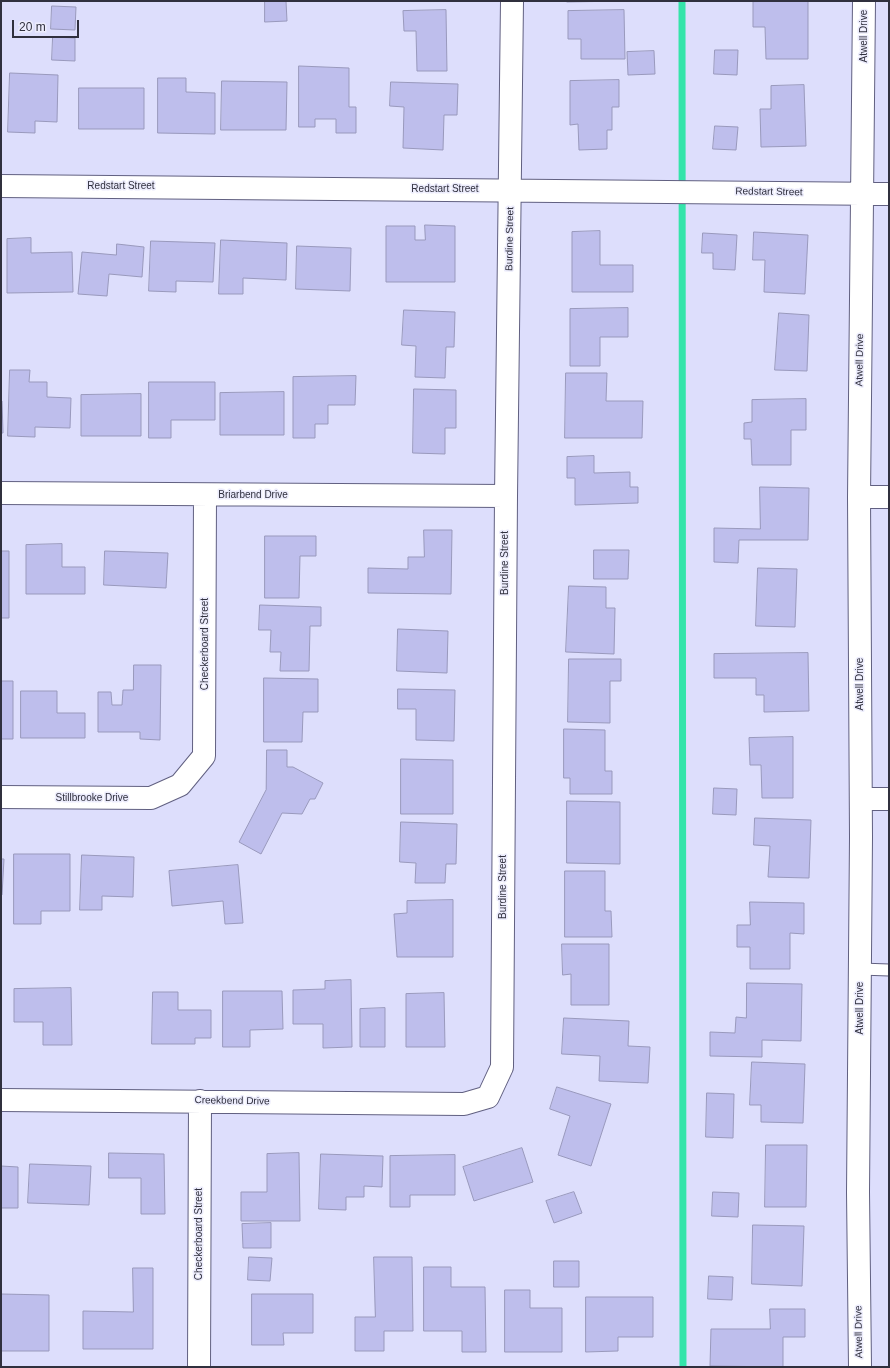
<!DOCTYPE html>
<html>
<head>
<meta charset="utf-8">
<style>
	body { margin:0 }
	#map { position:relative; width:890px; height:1368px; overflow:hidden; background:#dddefc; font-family:Helvetica,sans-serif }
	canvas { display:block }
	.frame { position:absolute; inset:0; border:2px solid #30303e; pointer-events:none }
	.scale { position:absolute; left:12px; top:20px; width:67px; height:18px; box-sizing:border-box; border:2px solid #30303e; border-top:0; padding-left:5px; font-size:12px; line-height:14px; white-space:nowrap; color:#30303e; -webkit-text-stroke:3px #ececfc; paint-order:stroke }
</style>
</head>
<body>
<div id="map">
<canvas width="890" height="1368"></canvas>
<div class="frame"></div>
<div class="scale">20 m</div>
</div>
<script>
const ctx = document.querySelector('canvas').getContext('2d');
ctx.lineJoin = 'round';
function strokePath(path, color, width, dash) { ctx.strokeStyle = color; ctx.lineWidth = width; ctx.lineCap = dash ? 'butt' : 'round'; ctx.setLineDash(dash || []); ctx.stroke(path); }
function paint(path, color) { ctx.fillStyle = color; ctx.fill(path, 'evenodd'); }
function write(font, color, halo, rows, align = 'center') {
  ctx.font = font + ' Helvetica,sans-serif'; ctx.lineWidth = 3; ctx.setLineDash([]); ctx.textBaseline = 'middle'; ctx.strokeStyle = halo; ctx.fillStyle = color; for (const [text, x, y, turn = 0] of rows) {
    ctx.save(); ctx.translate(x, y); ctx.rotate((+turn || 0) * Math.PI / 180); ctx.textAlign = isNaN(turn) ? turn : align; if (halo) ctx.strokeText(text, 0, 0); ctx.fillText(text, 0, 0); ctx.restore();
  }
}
const stream = new Path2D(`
	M682,1l1,1366`);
const building = new Path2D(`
	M265,1h21l1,20 -22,1z
	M567,1h55l-55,1z
	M808,1v58h-42l-1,-32h-12v-25z
	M52,6l24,1 -1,23 -24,-1z
	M446,10l1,61h-30l-1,-40h-12l-1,-20z
	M624,10l1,49h-44v-20h-13v-28z
	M53,37l22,1v23l-23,-1z
	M715,50h23l-1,25 -23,-1z
	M654,51l1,23 -27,1 -1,-23z
	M299,66l50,2v39h7v26h-20v-14h-21v8h-16z
	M10,73l48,2 -1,47 -22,-1v12l-27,-1z
	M158,78h28v14l29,1v41l-57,-1z
	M619,80v27h-7v23h-5v19l-28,1 -1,-26 -8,1v-44z
	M222,81l65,1 -1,48h-65z
	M391,82l67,2 -1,31h-13l-1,35 -40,-2 1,-41 -14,-1z
	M804,85l2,61 -45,1 -1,-38h11v-23z
	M79,88h65v41h-65z
	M715,126l23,1 -2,23 -23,-1z
	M425,225l30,1v56h-69v-56h29v14h10z
	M600,231v34h33v27h-61v-60z
	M754,232l54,3 -3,59 -41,-2 1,-32h-12z
	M703,233l34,2 -2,35 -22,-1v-16h-11z
	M31,238v15l41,-1 1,40 -66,1v-54z
	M221,240l66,3 -1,37 -43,-2v16h-24z
	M151,241l64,2 -2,39 -37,-1v11l-27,-1z
	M117,244l27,3 -2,30 -33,-3 -2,22 -29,-2 4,-42 34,3z
	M297,246l54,2 -1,43 -54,-2z
	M628,308v29h-28v29h-30v-57z
	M404,310l51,2 -1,35h-8l-1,31 -30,-1 1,-31 -14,-1z
	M779,313l30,2 -2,56 -32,-1z
	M10,370h20l-1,12h18v15l24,1 -1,30 -35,-1v10l-27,-1z
	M566,373h41l-1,28h37l-1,37h-77z
	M356,376l-1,29h-27v19h-13v14h-22v-61z
	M149,382h66v38h-44v18h-22z
	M414,389l42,1v38h-11v26l-32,-1z
	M284,392v43h-64v-42z
	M141,394v42h-60v-41z
	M806,399v31h-15v35h-39l-1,-26h-7v-16l8,-1v-22z
	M1,401h1l1,32h-2z
	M594,456v17l36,-1v15h8v16l-63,2v-27h-8v-21z
	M760,487l49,1 -1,52h-69l-1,23 -24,-1v-34l46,1z
	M424,530h28l-1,64 -83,-1v-25l40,1v-12h16z
	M265,536h51v20h-16l-1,42h-34z
	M62,544v23h23v27h-59v-49z
	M594,550h35l-1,29h-34z
	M1,551h8v67h-8z
	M105,551l63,2 -2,35 -62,-3z
	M758,568l39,1 -2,58 -39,-1z
	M569,586l37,1v21h9l-1,46 -48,-2z
	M260,605l61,2v19h-11l-1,45h-29l1,-19h-11l1,-22h-12z
	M398,629l50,2 -1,42 -50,-2z
	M808,653l1,58 -45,1v-17h-8v-17h-42v-24z
	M569,659h52v22h-11v42l-42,-1z
	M134,665h27l-1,75 -20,-1v-7h-42v-40h13l1,13h10l1,-15h10z
	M264,678l54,1v33h-15l-1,30h-38z
	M1,681h12v58h-12z
	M398,689l57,1 -1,51 -38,-1v-31h-18z
	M21,691h36v22h28v25h-64z
	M564,729l41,1v41h7v23h-42v-16h-6z
	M793,737v61h-31l-1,-33h-11l-1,-27z
	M267,750h20v17h6l30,16 -8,16h-5l-8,15 -20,-1 -21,41 -22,-12 27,-52z
	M401,759l52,1v54h-52z
	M714,788l23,1 -1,26 -23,-1z
	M567,801l53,1v62l-53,-1z
	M755,818l56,2 -2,58 -41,-1 2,-31 -16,-1z
	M401,822l56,2 -1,40h-10l-1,19h-30l1,-20 -16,-1z
	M14,854h56v57h-29v13h-27z
	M82,855l52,2 -1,40 -31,-1v14h-22z
	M1,859h3l-2,36h-1z
	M238,865l5,58 -18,1 -2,-23 -51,5 -3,-35z
	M565,871h40v40h6l1,26h-47z
	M453,900v57h-56l-3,-43 13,-1v-12z
	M750,902l54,1v31l-14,-1v36h-40v-22h-13v-22h13z
	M562,944h47v61h-38v-31l-8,1z
	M351,980l1,67 -29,1v-24h-30v-34l32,-1v-8z
	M747,983l55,1 -1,57 -39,-1v17l-52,-1v-24l25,1 1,-16 10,1z
	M71,988l1,57h-29v-23h-29v-33z
	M223,991h59l1,38 -33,1v17h-27z
	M153,992h25v18h33v28h-16v6h-43z
	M444,993l1,54h-39v-53z
	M385,1008v39h-25v-38z
	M564,1018l65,3 -1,25 22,1 -2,36 -49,-2 1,-25 -38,-2z
	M752,1062l53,2 -2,59 -42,-1v-17h-11z
	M557,1087l54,17 -20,62 -33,-11 12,-39 -20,-7z
	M707,1093l27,1 -1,44 -27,-1z
	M766,1145h41l-1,62h-41z
	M522,1148l11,34 -59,19 -11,-34z
	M109,1153l55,1 1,60h-24v-36h-32z
	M299,1153l1,68h-59v-29h26v-38z
	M321,1154l62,2 -1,31 -18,-1v11h-18v13l-27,-1z
	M455,1155v40h-45v12h-20v-51z
	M30,1164l61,2 -2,39 -61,-2z
	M1,1166l17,1v41h-17z
	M574,1192l8,21 -28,10 -8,-22z
	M713,1192l26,1 -1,24 -26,-1z
	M271,1223v25h-28l-1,-24z
	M753,1225l51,1 -2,60 -50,-2z
	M249,1257l23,1 -2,23 -22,-1z
	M374,1257h38l1,74h-29v20h-29v-34h20z
	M554,1261h25v26h-25z
	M424,1267h27v20h34l1,65h-24v-21h-38z
	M133,1268h20v81h-70v-38l50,1z
	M709,1276l24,1 -1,23 -24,-1z
	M505,1290h25v18h32v44h-57z
	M1,1294l48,1v56h-48z
	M252,1294h61v39h-30l1,12h-32z
	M586,1297h67v40h-35v14l-32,1z
	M770,1309h35v28h-22v30l-73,-1 1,-37h59z`);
const lane = new Path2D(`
	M860,969l29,1`);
const street = new Path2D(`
	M1,186l888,8
	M1,493l505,3
	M859,497h30
	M1,797l150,1 29,-13 24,-29 1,-261
	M861,799h28
	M1,1100l463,4 24,-7 14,-30 4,-571 6,-495
	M199,1367l1,-266
	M860,1367l-2,-175 3,-355 -2,-340 5,-496`);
const streetNames = [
	["Atwell Drive",864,36,-90],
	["Redstart Street",121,186],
	["Redstart Street",445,189],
	["Redstart Street",769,192,1],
	["Burdine Street",510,239,-89],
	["Atwell Drive",860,360,-89],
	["Briarbend Drive",253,495],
	["Burdine Street",505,563,-90],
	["Checkerboard Street",205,644,-90],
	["Atwell Drive",860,684,-90],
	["Stillbrooke Drive",92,798],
	["Burdine Street",503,887,-90],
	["Atwell Drive",860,1008,-90],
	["Creekbend Drive",232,1101,1],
	["Checkerboard Street",199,1234,-90],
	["Atwell Drive",859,1332,-91]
];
strokePath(stream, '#34e4aa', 7);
paint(building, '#bebeec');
strokePath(building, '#9999bc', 1);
strokePath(lane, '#616081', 13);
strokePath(street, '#616081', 24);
strokePath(lane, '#fff', 11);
strokePath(street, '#fff', 22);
write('10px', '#30303e', '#ececfc', streetNames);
</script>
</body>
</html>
